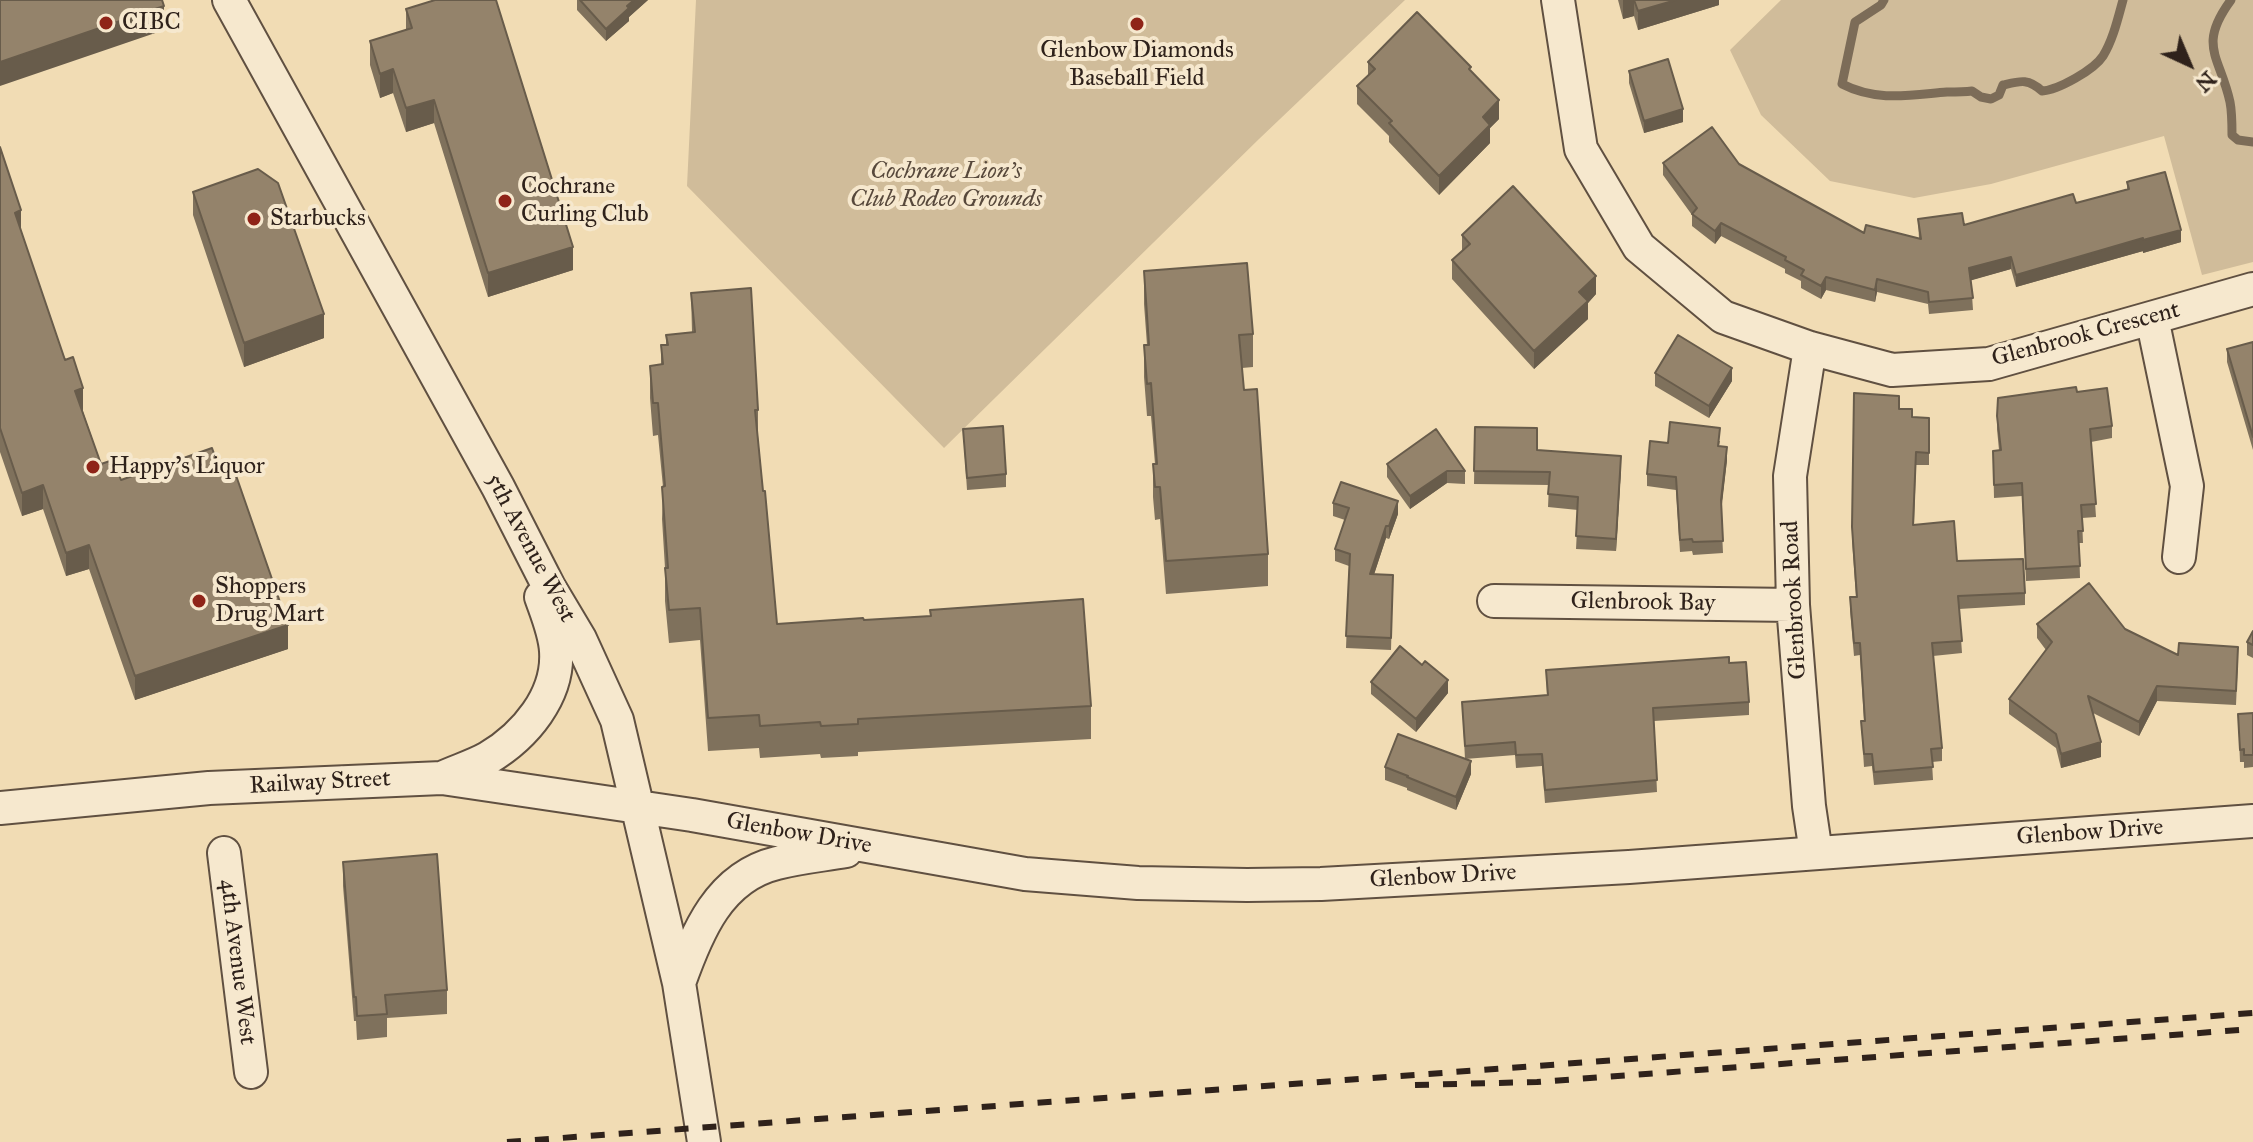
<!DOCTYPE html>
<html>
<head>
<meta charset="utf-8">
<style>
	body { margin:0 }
	#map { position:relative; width:2253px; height:1142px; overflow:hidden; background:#f1dcb4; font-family:"IM FELL Great Primer",serif }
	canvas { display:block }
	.north { position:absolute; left:2149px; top:24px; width:80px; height:80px; -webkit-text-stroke:6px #f6e8ce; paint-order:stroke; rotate:136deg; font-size:22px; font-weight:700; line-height:32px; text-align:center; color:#2f221b }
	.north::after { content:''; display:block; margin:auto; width:28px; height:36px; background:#2f221b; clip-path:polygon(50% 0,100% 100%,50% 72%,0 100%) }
</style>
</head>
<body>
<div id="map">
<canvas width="2253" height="1142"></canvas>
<div class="north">N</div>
</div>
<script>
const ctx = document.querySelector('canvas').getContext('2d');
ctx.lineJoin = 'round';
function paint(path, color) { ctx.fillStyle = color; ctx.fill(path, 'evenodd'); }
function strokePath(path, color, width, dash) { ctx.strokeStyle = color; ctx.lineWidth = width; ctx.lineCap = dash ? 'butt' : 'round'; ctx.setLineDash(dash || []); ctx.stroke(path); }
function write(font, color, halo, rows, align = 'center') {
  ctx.font = font + ' "IM FELL Great Primer",serif'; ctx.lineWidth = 8; ctx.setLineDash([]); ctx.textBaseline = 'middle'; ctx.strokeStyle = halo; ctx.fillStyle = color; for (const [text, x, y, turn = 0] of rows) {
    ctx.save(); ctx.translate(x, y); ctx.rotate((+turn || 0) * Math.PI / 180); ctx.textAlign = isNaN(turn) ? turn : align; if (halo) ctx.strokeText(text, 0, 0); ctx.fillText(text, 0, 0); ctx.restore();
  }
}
const green = new Path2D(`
	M696,0h709l-146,139 -315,309 -257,-262z
	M1781,0h472v262l-51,13 -38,-139 -173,48 -77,14 -84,-17 -69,-66 -31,-65z`);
const stream = new Path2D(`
	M1884,0l-3,5 -26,17 -13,62c35,18 68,11 105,8 9,0 17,0 25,-1l9,6 10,2 8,-4 4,-10c17,-4 25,-7 39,6 16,-1 52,-21 61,-35 10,-16 15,-38 20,-56
	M2231,0c-34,46 -11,56 -1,102 2,10 2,22 2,33l6,5 15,2`);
const minor = new Path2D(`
	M229,0l269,487 51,100 31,52 37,81 62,263 25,159
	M1558,0l23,149 58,98 84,70 87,31 82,22 97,-6 264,-75
	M2152,318l35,168 -8,71
	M1810,348l-20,128 3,129 16,201 7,47
	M1494,601l299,4
	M442,778c15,-7 32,-12 46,-20 37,-22 71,-62 68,-107 -1,-18 -9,-37 -15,-54
	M0,808l209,-20 233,-10 250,37 333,59 113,9 109,2 74,-1 308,-17 624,-46
	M224,853l27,219
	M679,983c18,-51 40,-106 98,-120 23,-6 46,-8 69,-12`);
const rail = new Path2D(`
	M1415,1085l122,-3 716,-53
	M507,1142l1746,-129`);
const wall = new Path2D(`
	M577,0h71l-19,17v4l-23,20 -29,-31z
	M1618,0h101v5l-81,25 -4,-14 -11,3z
	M406,9l167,261 -85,27 -54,-174 -28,9 -13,-39 -13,5 -10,-33v-24l36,-11z
	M1368,62l103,9 28,48 -9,9v15l-51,52 -50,-53v-6l-32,-32v-18l11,-11z
	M1629,71l54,51 -39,11 -15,-50z
	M0,147l21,84 80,233 20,16 167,169 -153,51 -46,-131 -23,7 -23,-67 -21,7 -22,-64z
	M1663,163l76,1 125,69 55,6 -1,-20 46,6 112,-22 51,-14v-7l54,60 -38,11v-2l-127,36 -5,-18 -40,11 2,30 -44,4 -1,-10 -51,-12 -2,10 -49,-12 -5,9 -20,-11v-7l-16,-8v-4l-64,-33 -6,8 -23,-18v-11l-29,-40z
	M193,192l131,146 -80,29 -51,-152z
	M1462,235l134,59 -8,9v16l-54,50 -82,-90v-19l10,-9z
	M1144,271l109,63v33l-11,1 2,22 24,164v32l-102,8 -6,-75 -5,1 -2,-23v-33h2l-4,-48h-4l-3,-39v-32h3l-3,-41z
	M691,293l67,117v26l5,55 14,133 87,-4 227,86v33l-233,13v4l-37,2 -1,-4 -60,4 -1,-10 -51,3 -8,-111 -31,3 -4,-42v-33l-3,-49 1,-32 -5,-52 -5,1 -3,-38v-32l11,-1v-20h5v-10l26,-3z
	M2253,342v108l-26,-88v-13z
	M1655,373l77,8 -23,37 -54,-32z
	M2077,392l35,34v12l-21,4 5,75 -14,1 1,25h-4l1,35 -54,3 -4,-85 -28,2 -1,-47 6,-1 -2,-21 1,-31z
	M1854,393l45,16 13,8 17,1v47h-13l-2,60 43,36 68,32v12l-66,4 3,44 -29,3 9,92v13l-10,1 1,18 -59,5 -2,-19 -8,1 -3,-46h3l-4,-66 -6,1 -4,-46v-13h6l-4,-57z
	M1475,427l62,23 84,18 -5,83 -40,-2 2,-39 -30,-3 1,-22 -75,-1z
	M963,429l43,45v13l-39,3z
	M1720,441l-1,5 8,14 -6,49 2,44 -30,2 -1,-4 -12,1 -4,-62 -29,-4v-12l21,-31z
	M1387,464l78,7v13l-18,-1 -37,26 -23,-32z
	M1333,503l65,11 -9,25 -3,-1 -12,36 19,1 -2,75 -45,-2 3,-82 -14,-5v-12l10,-29 -12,-4z
	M2037,624l88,5 53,26 60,6 -2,44 -79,-4 -18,35 -46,-23 8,44 -40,11 -5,-20 -47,-34v-15l37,-49 -9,-12z
	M2253,631v27l-6,-3v-13z
	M1729,663l20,39v13l-95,6 3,71 -112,11 -3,-37 -26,2 -1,-13 -50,4 -3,-57 85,-6 -1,-26z
	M1371,682l77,11 -32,39 -45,-38z
	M2253,713v54l-9,1v-6h-4l-2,-48z
	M1385,767l86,7 -15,36 -49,-20v-2l-22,-8z
	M343,862l104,128v24l-60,4v19l-30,3 -1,-19h-2l-11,-135z`);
const shadedWall = new Path2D(`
	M634,0h14l-19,17v4l-23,20v-12z
	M1623,0h11v16l-11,3z
	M1676,0h43v5l-81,25v-19z
	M164,6v24l-164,56v-24z
	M393,69v24l-13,5v-24z
	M434,100v23l-28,9v-24z
	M1499,100v19l-9,9v15l-51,52v-19l44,-59z
	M1683,109v13l-39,11v-12z
	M21,210v24l-6,-21z
	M1721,223v13l-6,8v-13z
	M2181,230v12l-38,11v-13z
	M2143,238v13l-127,36v-12z
	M573,247v23l-85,27v-24z
	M2011,257v12l-42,12v-13z
	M1596,276v18l-8,9v16l-54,50v-18l45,-59z
	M1826,277v13l-5,9v-13z
	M1877,279v13l-2,10v-12z
	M324,314v24l-80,29v-24z
	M1732,368v13l-23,37v-12z
	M83,388v24l-8,-21z
	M1727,447v13l-6,53v-13z
	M1621,456v12l-5,83v-12z
	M1447,471v12l-37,26v-13z
	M43,485v24l-21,7v-23z
	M1398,501v13l-9,25v-13z
	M1386,526v12l-16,49v-13z
	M89,545v24l-23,7v-23z
	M288,625v24l-153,51v-24z
	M1448,680v13l-32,39v-13z
	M2157,686v15l-18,35v-14z
	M2101,742v15l-40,11v-14z
	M1471,761v13l-15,36v-13z`);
const building = new Path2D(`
	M0,0h162l2,6 -164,56z
	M435,0h61l77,247 -85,26 -54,-173 -28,8 -13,-39 -13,5 -10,-33 42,-13 -6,-19z
	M580,0h54l-7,6 2,2 -23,21z
	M1634,0h42l-38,11z
	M1417,12l54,55 -2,2 30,31 -16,17 7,8 -51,51 -50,-53 3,-2 -35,-35 18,-17 -7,-7z
	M1668,59l15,50 -39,12 -15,-50z
	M1712,127l27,37 125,69 2,-8 55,14 -3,-20 44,-6 2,12 109,-31 3,9 53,-14 -2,-7 3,-1 35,-9 16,58 -38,10v-2l-127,37 -5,-18 -42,11 4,30 -44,4 -1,-10 -51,-13 -2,11 -49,-13 -5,9 -20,-11 3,-5 -19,-10 1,-3 -65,-34 -6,8 -23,-17 5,-6 -34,-45z
	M0,147l21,63 -6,3 50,147 8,-3 10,31 -8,3 26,73 12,-4 8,20 91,-32 6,17 13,-4 57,164 -153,51 -46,-131 -23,8 -23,-68 -21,8 -22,-65z
	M258,169l20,14 46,131 -80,29 -51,-151z
	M1513,186l83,90 -17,16 9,9 -54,50 -82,-91 18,-16 -8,-9z
	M1247,263l6,71 -14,1 5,55 13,-1 11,165 -102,7 -6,-74h-5l-2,-23h4l-6,-81 -4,1 -3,-39h5l-5,-74z
	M751,288l7,122h-3l8,81h2l12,133 86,-6 1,2 67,-4 -1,-6 153,-11 8,107 -233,13v5l-37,2 -1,-4 -60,4 -1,-11 -51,3 -8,-110 -31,2 -4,-42h3l-6,-81 3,-1 -7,-83h-5l-3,-37 13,-2 -2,-19h7l-2,-10 29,-3 -4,-39z
	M1678,335l54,33 -23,38 -54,-33z
	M2253,342v95l-26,-88z
	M2076,387l1,5 30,-4 5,38 -22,3 6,75 -15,1 2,26h-5l2,35 -54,3 -4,-86 -28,2 -1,-34 8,-1 -4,-34 1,-18z
	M1854,393l45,3v13h13v8l17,1v35l-13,-1 -3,73 41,-4 3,40 66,-2 2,34 -67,3 4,45 -30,2 10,105 -11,1 2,18 -59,5 -2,-18h-8l-3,-33h4l-5,-78h-6l-4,-46h7l-5,-70z
	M1670,422l50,6 -2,18 9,1 -6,53 2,41 -30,1 -1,-3 -12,1 -4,-63 -29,-3 3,-33 18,2z
	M1003,426l3,48 -39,4 -4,-49z
	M1475,427l62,1v22l84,6 -5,83 -40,-3 2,-39 -30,-3 2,-22 -76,-1z
	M1436,429l29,42h-18l-37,25 -23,-32z
	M1341,482l57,19 -9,25h-3l-16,48 23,1 -2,63 -45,-2 4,-82 -15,-5 14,-41 -16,-5z
	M2089,583l36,46 53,26 1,-12 59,4 -2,44 -79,-5 -18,36 -51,-26 13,46 -40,12 -5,-20 -47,-35 43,-57 -15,-18z
	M2253,631v14l-6,-3z
	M1400,646l22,19 3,-4 23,19 -32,39 -45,-37z
	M1729,657v6l17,-1 3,40 -96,6 4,72 -112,10 -3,-36 -26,1 -1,-13 -50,4 -3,-44 86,-7 -2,-25z
	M2253,713v42h-9v-6l-4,1 -2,-36z
	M1398,734l73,27 -15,36 -49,-20 1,-1 -23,-9z
	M437,854l10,136 -62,5 2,19 -30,2 -1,-19h-2l-11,-135z`);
const markers = [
	[106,23,8,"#8f2418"],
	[1137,24,8,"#8f2418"],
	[505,201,8,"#8f2418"],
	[254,219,8,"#8f2418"],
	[93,467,8,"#8f2418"],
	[199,601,8,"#8f2418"]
];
const poiNames = [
	["CIBC",122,23],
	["Glenbow Diamonds",1137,51,"center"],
	["Baseball Field",1137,79,"center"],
	["Cochrane",521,187],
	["Curling Club",521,215],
	["Starbucks",270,219],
	["Happy's Liquor",109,467],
	["Shoppers",215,587],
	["Drug Mart",215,615]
];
const parkNames = [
	["Cochrane Lion's",946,172],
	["Club Rodeo Grounds",946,200]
];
const streetNames = [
	["Glenbrook Crescent",2086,335,-15],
	["5th Avenue West",530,548,62],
	["Glenbrook Road",1795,600,-93],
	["Glenbrook Bay",1643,603,1],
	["Railway Street",320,783,-3],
	["Glenbow Drive",2090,833,-4],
	["Glenbow Drive",799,834,10],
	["Glenbow Drive",1443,877,-3],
	["4th Avenue West",237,962,83]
];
paint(green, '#d0bc9a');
strokePath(stream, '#7c6c58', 9);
strokePath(minor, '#605041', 36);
strokePath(minor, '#f6e8ce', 32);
strokePath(rail, '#2f221b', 6, [14, 14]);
paint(wall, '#7f715c');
paint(shadedWall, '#685c4b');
paint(building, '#94836b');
strokePath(building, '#685c4b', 2);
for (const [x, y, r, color] of markers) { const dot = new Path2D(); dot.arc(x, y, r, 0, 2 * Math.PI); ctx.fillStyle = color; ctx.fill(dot); strokePath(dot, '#f6e8ce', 3); }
write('24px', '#2f221b', '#f6e8ce', poiNames, 'left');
write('italic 24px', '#57483b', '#f6e8ce', parkNames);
write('24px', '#2f221b', '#f6e8ce', streetNames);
</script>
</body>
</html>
